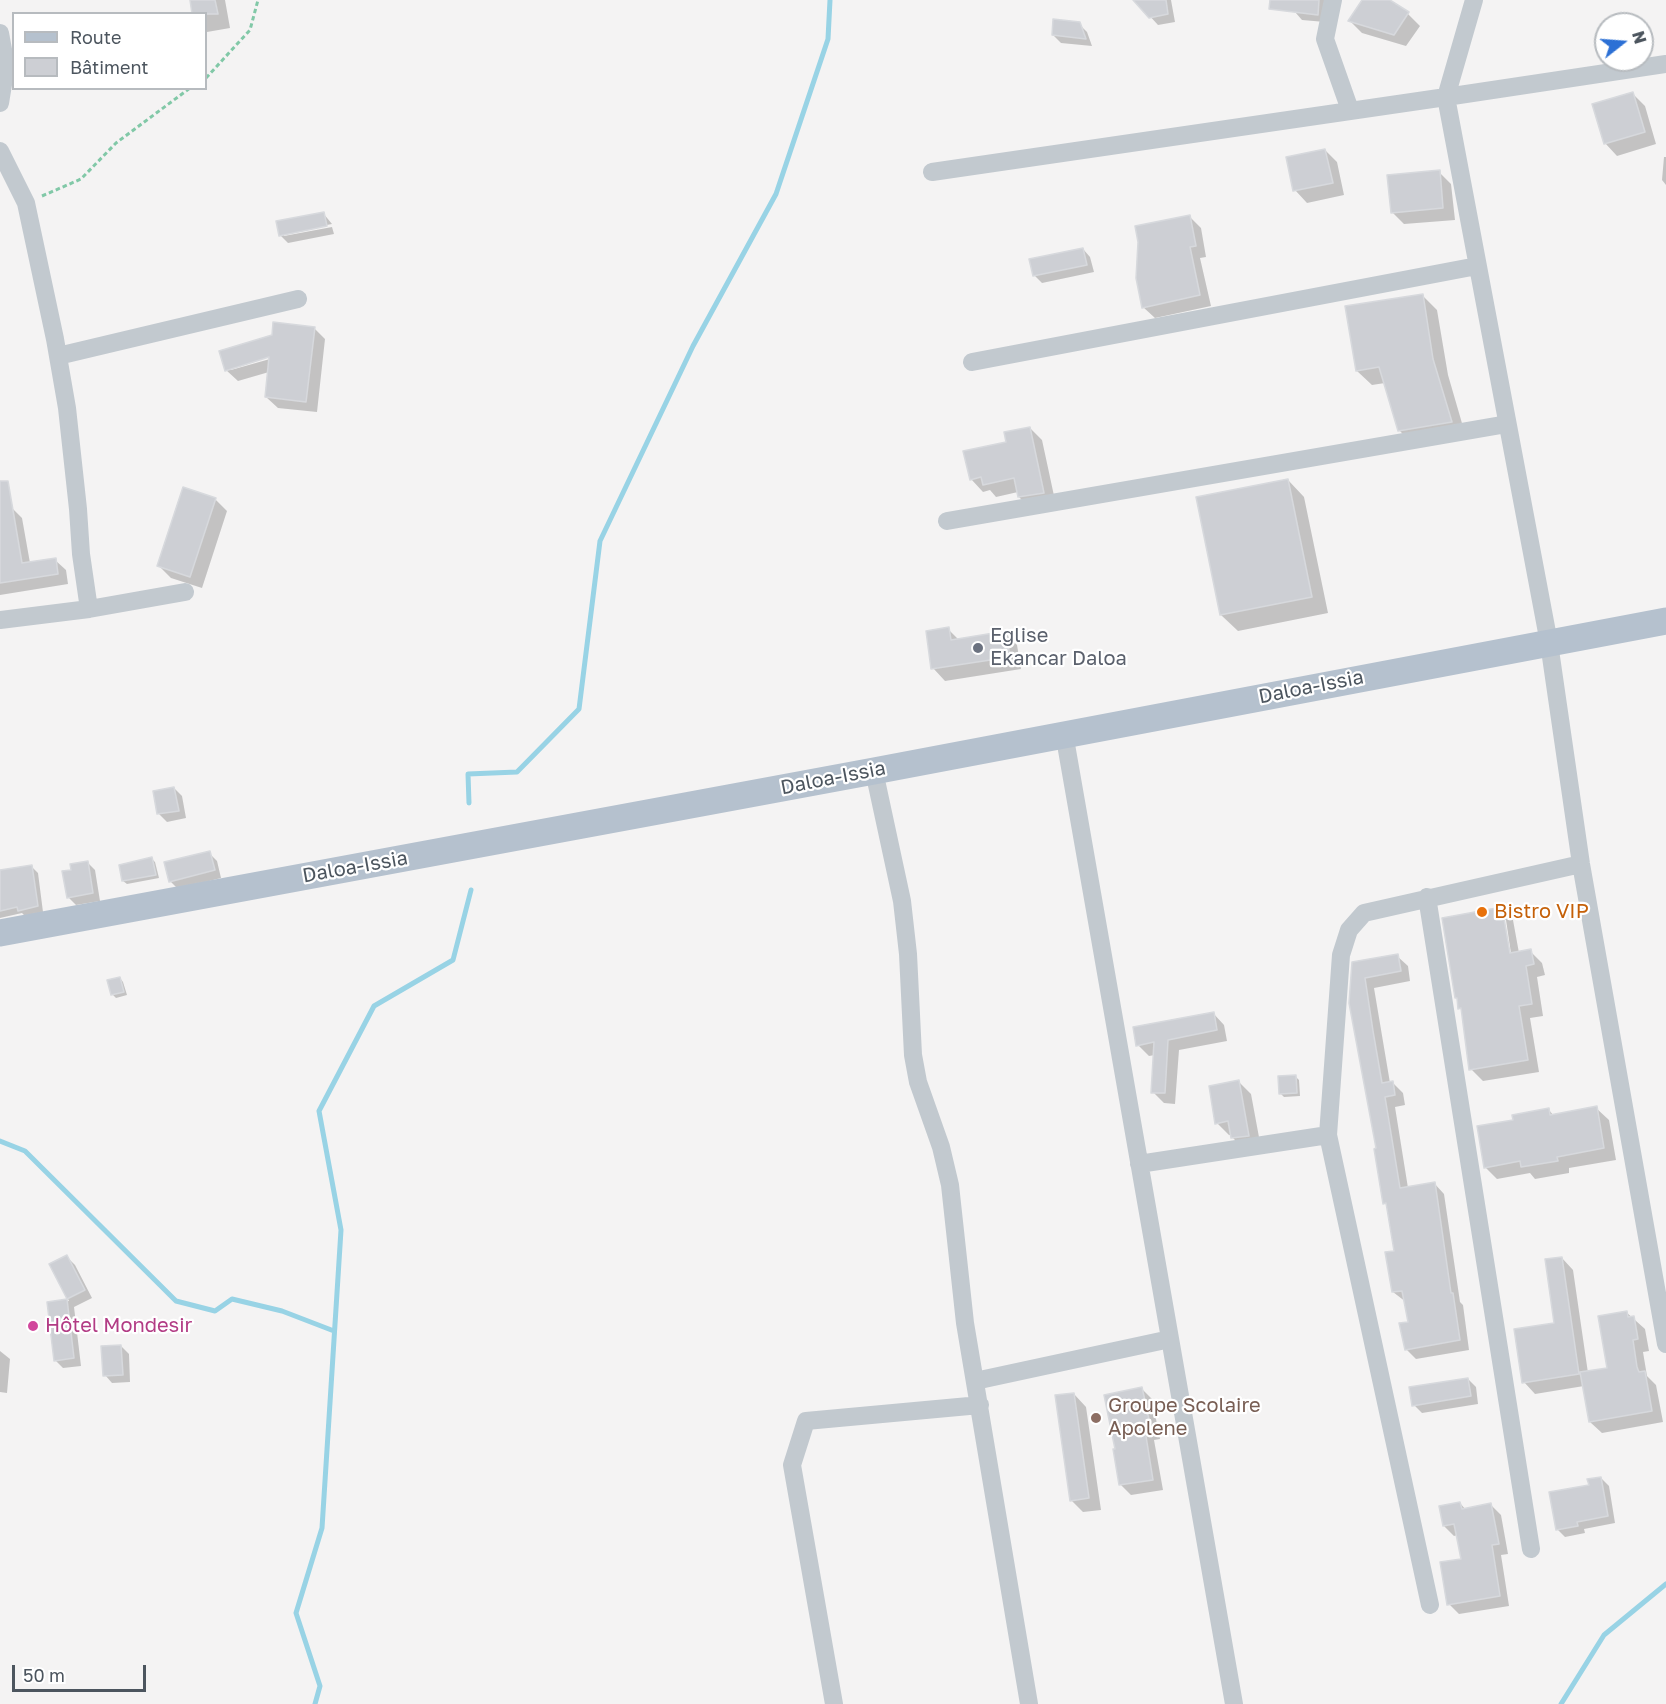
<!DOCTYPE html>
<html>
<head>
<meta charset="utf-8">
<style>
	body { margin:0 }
	#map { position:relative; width:1666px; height:1704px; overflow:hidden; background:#f4f3f3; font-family:"Golos Text",sans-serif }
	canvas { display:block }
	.legend { position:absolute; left:12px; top:12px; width:195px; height:78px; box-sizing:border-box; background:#fff; border:2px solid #b7bbbf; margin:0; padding:8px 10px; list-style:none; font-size:18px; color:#4c555e }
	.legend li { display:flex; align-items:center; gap:12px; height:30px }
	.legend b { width:30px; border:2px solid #b7bbbf }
	.north { position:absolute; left:1594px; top:12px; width:60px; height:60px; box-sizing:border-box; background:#fff; border:2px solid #b7bbbf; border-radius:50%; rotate:73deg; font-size:16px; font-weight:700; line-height:24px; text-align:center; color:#4c555e }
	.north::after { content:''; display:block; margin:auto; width:21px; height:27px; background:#2c70d5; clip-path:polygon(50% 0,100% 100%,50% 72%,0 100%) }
	.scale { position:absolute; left:12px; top:1665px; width:134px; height:27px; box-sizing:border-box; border:3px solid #4c555e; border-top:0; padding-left:8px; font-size:18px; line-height:21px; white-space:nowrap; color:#4c555e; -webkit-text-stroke:4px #fff; paint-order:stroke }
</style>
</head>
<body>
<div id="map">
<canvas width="1666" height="1704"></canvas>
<ul class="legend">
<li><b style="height:8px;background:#b5c1ce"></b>Route</li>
<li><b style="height:16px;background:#cdcfd4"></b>Bâtiment</li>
</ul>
<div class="north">N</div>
<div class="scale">50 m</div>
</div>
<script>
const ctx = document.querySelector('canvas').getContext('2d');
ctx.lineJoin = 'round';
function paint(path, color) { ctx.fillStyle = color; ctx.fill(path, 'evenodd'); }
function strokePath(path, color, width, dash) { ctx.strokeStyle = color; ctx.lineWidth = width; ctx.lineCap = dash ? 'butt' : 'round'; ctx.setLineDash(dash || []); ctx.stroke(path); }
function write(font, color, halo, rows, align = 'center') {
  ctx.font = font + ' "Golos Text",sans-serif'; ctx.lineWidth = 4.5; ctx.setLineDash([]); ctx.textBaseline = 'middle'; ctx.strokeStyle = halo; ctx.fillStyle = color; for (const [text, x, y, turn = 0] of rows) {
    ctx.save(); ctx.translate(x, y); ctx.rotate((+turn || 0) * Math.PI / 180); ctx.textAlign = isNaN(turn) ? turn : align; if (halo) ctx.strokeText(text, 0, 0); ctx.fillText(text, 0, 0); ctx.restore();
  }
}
const shadow = new Path2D(`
	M191,0h34l5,28 -23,4 -1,-18z
	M1135,0h36l4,22 -17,3z
	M1296,0h31l-2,22 -23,-2 -7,-8z
	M1364,0h23l21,14 12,12 -14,20 -44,-13 -12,-12z
	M1079,24l8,8 5,14 -31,-3 -8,-8z
	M1633,94l12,12 11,38 -39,12 -12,-13z
	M1325,150l12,12 7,33 -37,8 -12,-13z
	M1664,157h2v28l-4,-5z
	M1439,172l12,12 4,36 -51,4 -12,-12z
	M323,213l9,11 -48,9v3l48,-9 2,7 -46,9 -8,-8z
	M1189,216l12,12 5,29 -6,1 11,48 -56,12 -12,-11z
	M1083,249l7,8 4,15 -52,11 -8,-8z
	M1422,295l15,15 11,65 18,62 -52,9 -14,-15 -15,-48 -13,2 -15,-14z
	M274,324l40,4 11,11 -8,73 -39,-4 -12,-11 3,-25 -31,9 -12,-11 -5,-18 52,-16zM276,354l1,3 -46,13v-3z
	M1030,428l12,12 14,65 -25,4 -12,-12 -1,-5 -22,5 -6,-7 -7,2 -12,-13 37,-35z
	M1288,480l16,17 24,116 -90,18 -17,-16z
	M215,499l12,12 -25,77 -31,-10 -12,-12z
	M11,507l11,11 8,45 25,-3 11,10 2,14 -68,11v-86z
	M948,629l11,11 46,-7 12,12 4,24 -76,12 -12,-13z
	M174,788l8,8 4,22 -19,4 -8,-8z
	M209,853l8,8 4,17 -43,11 -8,-8z
	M152,859l3,3 4,16 -32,6 -4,-3z
	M87,862l8,8 5,31 -24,4 -8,-8z
	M32,867l6,6 5,39 -18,4 -3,-3 -22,5v-20z
	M1502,908l11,12 6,33 11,-2 12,12 3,12 -8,2 6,39 -13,2 9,54 -56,9 -12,-12 -8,-57 -3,-4 -1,-8zM1503,920h3l6,40 -3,1z
	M1397,956l11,10 2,15 -36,7 16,95 2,-1 11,11 2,12 -10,2 13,81 26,-5 10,11 16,108 3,3 6,45 -53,9 -10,-10 3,-26 -3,-21 -13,-10 3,-40 -8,-46 -3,-3 -32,-240z
	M120,978l3,4 4,13 -11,3 -4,-4z
	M1213,1013l11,12 3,16 -48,9 -4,54 -11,-1 -11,-11 2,-37 -6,1 -11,-11z
	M1296,1077l3,3 1,16 -16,1 -4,-4z
	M1239,1082l12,12 10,54 -16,2 -12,-12 -1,-3h-3l-12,-12z
	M1596,1108l13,12 7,40 -47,8v5l-34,6 -5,-6 -33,6 -12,-12 30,-45 34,-12 5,6z
	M67,1257l8,8 17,33 -18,9 7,59 -18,2 -8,-8 -7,-57 21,-2 -18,-36z
	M1562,1258l11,12 15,103 21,-4 17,-57 19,17 4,22 -6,1 4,24 9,9 7,37 -61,11 -12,-11 -6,-36 -49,8 -11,-12 32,-58z
	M121,1346l8,8 1,28 -18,1 -7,-8z
	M0,1351l10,8 -3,34 -7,-1z
	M1468,1379l8,8 2,17 -56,9 -8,-8z
	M1142,1389l10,10 8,40 -6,1 9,50 -32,5 -10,-10z
	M1074,1394l12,13 15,103 -18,2 -12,-12z
	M1601,1478l8,8 6,37 -31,6 1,4 -20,4 -8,-8 33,-43z
	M1460,1503l6,7 25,-5 10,10 7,39 -7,1 8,51 -50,8 -10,-10 13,-44 -4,-25 -4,1 -10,-10z`);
const stream = new Path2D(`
	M469,803l-1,-29 49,-2 62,-63 21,-168 93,-195 83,-152 52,-155 2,-39
	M0,1141l25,10 151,150 39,10 17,-12 50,12 52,20
	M315,1704l5,-18 -24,-73 26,-85 19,-298 -22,-119 55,-105 79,-46 18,-70
	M1561,1704l43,-69 62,-51`);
const building = new Path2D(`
	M190,0h25l3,14h-26z
	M1133,0h33l2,14 -19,4z
	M1270,0h49l-1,15 -49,-6z
	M1362,0h28l19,12 -15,23 -46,-14z
	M1053,19l27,3 6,17 -34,-4z
	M1633,92l12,40 -41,12 -12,-40z
	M1325,149l8,34 -40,8 -7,-34z
	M1440,170l3,38 -52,5 -4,-38z
	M324,212l3,14 -48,10 -3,-15z
	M1190,215l6,31 -6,1 10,48 -58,13 -6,-30 2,-36 -3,-16z
	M1083,248l4,17 -54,11 -4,-17z
	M1423,294l10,65 19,63 -54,9 -19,-64 -23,4 -11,-65z
	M273,322l42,5 -9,75 -41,-5 4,-40 -44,14 -6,-20 53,-16z
	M1030,427l14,66 -26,4 -4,-19 -31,7 -2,-8 -11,3 -7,-29 43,-9 -2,-10z
	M1288,479l24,118 -92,18 -24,-118z
	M0,481h8l14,82 34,-5 2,16 -58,9z
	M183,487l33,11 -26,79 -33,-11z
	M949,627l2,13 55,-9 4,26 -79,12 -5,-38z
	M174,787l5,24 -22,3 -4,-23z
	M210,851l5,19 -46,12 -5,-20z
	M152,857l4,18 -34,6 -3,-16z
	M88,861l5,32 -26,5 -5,-27 9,-1 -1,-6z
	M32,865l6,41 -20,5 -1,-4 -17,4v-41z
	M1502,907l8,46 21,-4 3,15 -8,2 6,38 -13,2 9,54 -59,10 -8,-62 -3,1 -1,-11h-2l-13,-80z
	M1398,954l3,17 -36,7 8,53 9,52 11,-2 2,14 -10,2 15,91 35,-6 16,111h2l7,47 -55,10 -6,-27 9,-1 -6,-31 -10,1 -7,-40 9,-1 -8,-48 -3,1 -9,-55 2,-1 -27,-145 3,-41z
	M120,977l4,15 -13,3 -4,-15z
	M1214,1012l3,18 -49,10 -3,53h-14l3,-51 -18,4 -3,-19z
	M1296,1075l1,18 -18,1 -1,-18z
	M1239,1080l10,56 -18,2 -3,-17 -13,3 -6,-38z
	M1597,1106l7,42 -47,9 1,4 -37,6 -1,-6 -36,7 -7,-42 36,-6 -1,-5 37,-7 1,7z
	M67,1255l18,35 -18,9 -18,-35z
	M1562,1257l17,117 -57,9 -8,-54 40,-6 -9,-64z
	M67,1299l7,59 -20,3 -7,-59z
	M1627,1311l1,6 6,-1 4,23 -5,1 4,27 2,5 6,-1 7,40 -63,11 -9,-50 27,-4 -9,-52z
	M121,1345l2,30 -20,1 -2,-30z
	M1468,1378l3,18 -59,10 -3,-19z
	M1142,1387l9,42 -6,1 8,50 -34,5 -6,-36h2l-11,-54z
	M1074,1393l15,105 -19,3 -15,-106z
	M1601,1477l7,39 -31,6 1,4 -22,4 -7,-38 40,-7 -2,-6z
	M1460,1502l2,7 29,-6 8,41 -7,1 8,51 -53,9 -7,-43 21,-3 -7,-35 -11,2 -4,-20z`);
const path = new Path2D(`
	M206,78l44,-48 8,-30
	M42,196l39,-17 35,-36 74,-55`);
const minor = new Path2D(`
	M1333,0l-8,39 25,71
	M0,33l6,33 -6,37
	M1666,64l-220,33 103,546 32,221 85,480
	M0,151l26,52 29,136 12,69 11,101 3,45 8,55
	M932,172l514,-75 28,-97
	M58,356l240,-57
	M972,362l505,-96
	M947,521l560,-97
	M0,620l89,-11 96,-17
	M1064,733l170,971
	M874,771l28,130 6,53 5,101 5,27 23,65 9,38 15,138 64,381
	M1427,897l104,652
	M1139,1164l189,-29
	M975,1381l195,-42
	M1430,1605l-102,-470 13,-180 8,-25 15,-17 217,-49
	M834,1704l-42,-239 14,-44 174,-16`);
const primary = new Path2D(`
	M0,933l874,-162 792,-150`);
const markers = [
	[978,648,6,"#6b7280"],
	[1482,912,6,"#e8710a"],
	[33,1326,6,"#d1479c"],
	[1096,1418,6,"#8d6e63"]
];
const worshipNames = [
	["Eglise",990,636],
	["Ekancar Daloa",990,659]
];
const streetNames = [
	["Daloa-Issia",1311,687,-11],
	["Daloa-Issia",833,778,-11],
	["Daloa-Issia",355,867,-10]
];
const foodNames = [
	["Bistro VIP",1494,912]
];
const hotelNames = [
	["Hôtel Mondesir",45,1326]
];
const educationNames = [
	["Groupe Scolaire",1108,1406],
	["Apolene",1108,1429]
];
paint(shadow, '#0003');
strokePath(stream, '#98d3e5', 5);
paint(building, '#cdcfd4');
strokePath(building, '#d7d9dd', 1.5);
strokePath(path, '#81c8a7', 3, [4.5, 3]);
strokePath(minor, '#c2c9cf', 18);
strokePath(primary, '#b5c1ce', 27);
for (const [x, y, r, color] of markers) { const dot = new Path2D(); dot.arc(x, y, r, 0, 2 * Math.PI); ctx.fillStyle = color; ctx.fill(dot); strokePath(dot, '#fff', 2); }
write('20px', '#5b616d', '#fff', worshipNames, 'left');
write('20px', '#4c555e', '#fff', streetNames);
write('20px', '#c56008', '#fff', foodNames, 'left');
write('20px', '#b23c85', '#fff', hotelNames, 'left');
write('20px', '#785e54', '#fff', educationNames, 'left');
</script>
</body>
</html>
